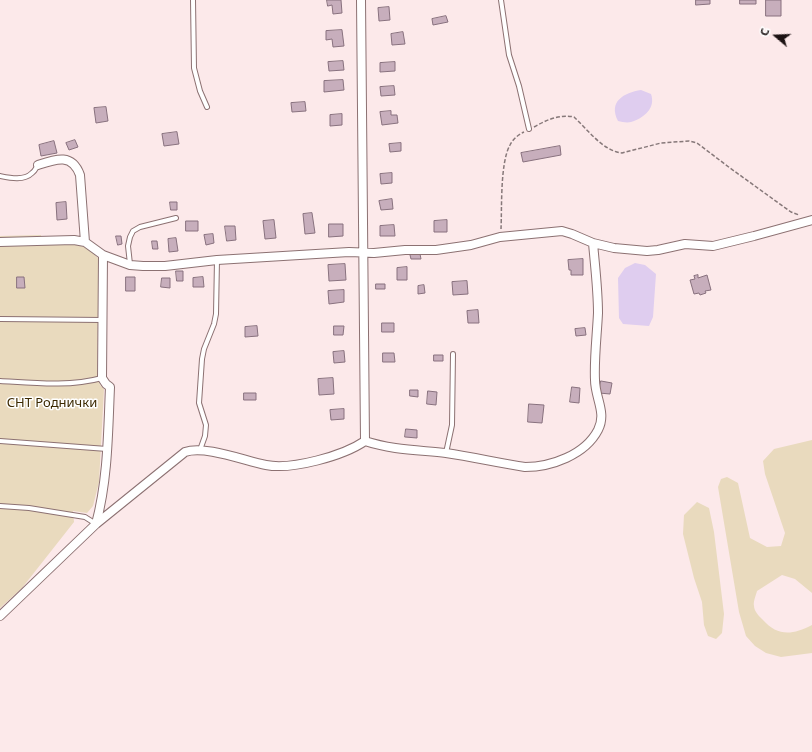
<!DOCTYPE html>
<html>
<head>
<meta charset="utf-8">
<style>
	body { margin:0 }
	#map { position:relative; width:812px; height:752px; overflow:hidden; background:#fce9ea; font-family:"Noto Sans",sans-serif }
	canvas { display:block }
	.north { position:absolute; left:756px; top:16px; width:40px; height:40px; -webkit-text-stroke:3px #fff; paint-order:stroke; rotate:289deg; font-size:11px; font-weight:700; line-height:16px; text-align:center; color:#1c1213 }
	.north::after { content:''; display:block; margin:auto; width:14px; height:18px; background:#1c1213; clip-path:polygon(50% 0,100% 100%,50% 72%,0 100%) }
</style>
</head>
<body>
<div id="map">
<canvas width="812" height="752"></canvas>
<div class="north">С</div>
</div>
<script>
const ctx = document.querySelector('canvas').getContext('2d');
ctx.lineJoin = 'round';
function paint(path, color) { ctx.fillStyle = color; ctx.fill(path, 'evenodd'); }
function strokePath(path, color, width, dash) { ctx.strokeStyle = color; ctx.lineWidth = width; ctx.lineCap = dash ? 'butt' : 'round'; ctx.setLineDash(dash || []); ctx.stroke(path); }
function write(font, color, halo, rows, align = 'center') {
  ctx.font = font + ' "Noto Sans",sans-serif'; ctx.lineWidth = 3; ctx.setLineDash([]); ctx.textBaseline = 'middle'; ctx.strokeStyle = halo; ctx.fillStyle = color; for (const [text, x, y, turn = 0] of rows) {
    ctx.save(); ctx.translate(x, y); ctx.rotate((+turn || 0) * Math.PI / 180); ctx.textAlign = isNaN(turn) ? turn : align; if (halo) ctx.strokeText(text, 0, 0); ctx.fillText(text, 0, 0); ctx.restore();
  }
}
const green = new Path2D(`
	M41,235l2,10h35l10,3 11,11 -2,113 3,13 4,4 -5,93 -6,24 -6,7 -14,-2 1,11 -52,66 -22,20v-372z
	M812,440v153l-17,-14 -13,-4 -25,16c-1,4 -4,11 -3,15 0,5 5,10 8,13 16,18 30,16 50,6v28l-31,4 -15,-4 -11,-7 -9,-10 -7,-24 -21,-125 3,-8 6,-2 11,6 12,55 17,9 14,-1 4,-13 -20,-59 -2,-13 11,-12z
	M697,502l12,6 5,24 10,82 -2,19 -6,6 -8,-3 -4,-11 -2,-23 -8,-24 -11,-44 1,-19z`);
const water = new Path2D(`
	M641,90l10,4c5,14 -7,24 -20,28 -4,1 -9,0 -13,-1 -10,-20 6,-28 23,-31z
	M635,263l10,2 11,9 -3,43 -4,9 -26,-2 -4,-6 -1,-40 7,-10z`);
const building = new Path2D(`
	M327,0h14l1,13 -9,1 -1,-9 -4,1z
	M696,0h14v4l-14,1z
	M740,0h16v4h-16z
	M766,0h15v16h-15z
	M389,7l1,13 -11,1 -1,-13z
	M446,16l2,6 -15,3 -1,-6z
	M342,30l2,16 -11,1 -1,-8 -6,1v-9z
	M403,32l2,12 -13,1 -1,-11z
	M343,61l1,9 -15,1 -1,-9z
	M395,62v9l-15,1v-9z
	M343,80l1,10 -20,2v-11z
	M394,86l1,9 -14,1 -1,-9z
	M305,102l1,9 -14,1 -1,-9z
	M106,107l2,14 -12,2 -2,-15z
	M391,111v4h6l1,8 -16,2 -2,-13z
	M342,114v11l-12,1v-11z
	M177,132l2,12 -15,2 -2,-12z
	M75,140l3,7 -9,3 -3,-7z
	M54,141l3,12 -16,3 -2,-11z
	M401,143v8l-11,1 -1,-8z
	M560,146l1,9 -38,7 -2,-9z
	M392,173v10l-11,1 -1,-10z
	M392,199l1,10 -12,1 -2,-9z
	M66,202l1,17 -10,1 -1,-17z
	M170,202h7v8h-6z
	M312,213l3,20 -10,1 -2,-20z
	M274,220l2,18 -11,1 -2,-18z
	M447,220v12h-13v-11z
	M186,221h12v10h-12z
	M329,224h14v12l-14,1z
	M394,225l1,11h-15v-10z
	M225,226h10l1,14 -9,1z
	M213,234l1,9 -8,2 -2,-10z
	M116,236h5l1,8 -4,1z
	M176,238l2,13 -9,1 -1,-13z
	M152,241h5l1,8h-5z
	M420,254l1,5h-10l-1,-4z
	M583,259v16h-12v-5h-2l-1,-10z
	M345,264l1,16 -17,1 -1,-16z
	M407,267v13h-10v-12z
	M176,271h7v10h-6z
	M698,275v3l9,-3 4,15 -6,1 1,2 -6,2 -1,-2 -5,1 -4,-14 5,-1 -1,-3z
	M17,277h7l1,11h-8z
	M126,277h9v14h-9z
	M203,277l1,10h-11v-9z
	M162,278h8v10l-9,-1z
	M467,281l1,13 -15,1 -1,-13z
	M376,284h9v5h-9z
	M424,285l1,8 -7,1v-8z
	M344,290v12l-15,2 -1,-13z
	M478,310l1,13h-11l-1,-12z
	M382,323h12v9h-12z
	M257,326l1,10 -13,1v-10z
	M334,326h10l-1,9h-9z
	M585,328l1,7 -10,1 -1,-7z
	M344,351l1,11 -11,1 -1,-11z
	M383,353h11l1,9h-12z
	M434,355h9v6h-9z
	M333,378l1,16 -15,1 -1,-16z
	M601,381l11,2 -2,11 -11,-1z
	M572,387l8,1 -1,15 -9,-1z
	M410,390h8v7l-8,-1z
	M428,391l9,1 -1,13 -9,-1z
	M244,393h12v7h-12z
	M529,404l15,1 -2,18 -14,-1z
	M344,409v10l-13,1 -1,-10z
	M406,429l11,1v8l-12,-1z`);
const path = new Path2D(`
	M534,127c12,-7 26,-13 40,-10 14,13 29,34 48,36l39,-10 28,-2 8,2 33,25 61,44 8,3
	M501,229c1,-22 -1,-66 9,-84 3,-6 8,-10 14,-13`);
const lane = new Path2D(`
	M193,0l1,68 6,23 7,16
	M501,0l8,55 10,31 10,43
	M0,176c10,2 24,5 32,-3 3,-2 4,-5 6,-8
	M130,264l-2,-18 2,-9 3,-6 7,-4 36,-9
	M0,319l103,1
	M0,381c34,2 69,6 102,-3
	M0,441l107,8
	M200,450l5,-14 1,-11 -7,-22 3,-44 2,-10 10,-25 2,-10 1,-54
	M446,453l6,-28 1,-71
	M0,506l29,2 56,9 11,7`);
const street = new Path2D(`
	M361,0l4,441
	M38,165c18,-6 34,-12 42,10l5,67
	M0,242l74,-2 11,2 18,13 -1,123 4,6 4,3c-2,46 -2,92 -14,137
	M103,255l27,10 13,1h22l52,-6 132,-8 25,1 31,-3h31l35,-5 29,-8 62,-6 10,3 21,9 21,5 33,3 11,-1 27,-6 28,2 41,-10 58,-16
	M365,441c27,9 54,9 81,12 27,4 53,10 79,14 26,0 60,-12 73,-37 9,-17 -3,-32 -3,-50 -1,-22 2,-45 3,-67 0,-23 -3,-47 -5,-70
	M0,616l96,-92 89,-72c20,-7 60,9 81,13 26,5 77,-9 99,-24`);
const parkNames = [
	["СНТ Роднички",52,403]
];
paint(green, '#e9dabe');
paint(water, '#dfcdef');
paint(building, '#c7aebc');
strokePath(building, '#88717e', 1);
strokePath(lane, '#8c7172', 6);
strokePath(street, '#8c7172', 10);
strokePath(path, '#867879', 1.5, [4, 2]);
strokePath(lane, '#fff', 4);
strokePath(street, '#fff', 8);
write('13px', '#3c2900', '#fff', parkNames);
</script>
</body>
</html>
